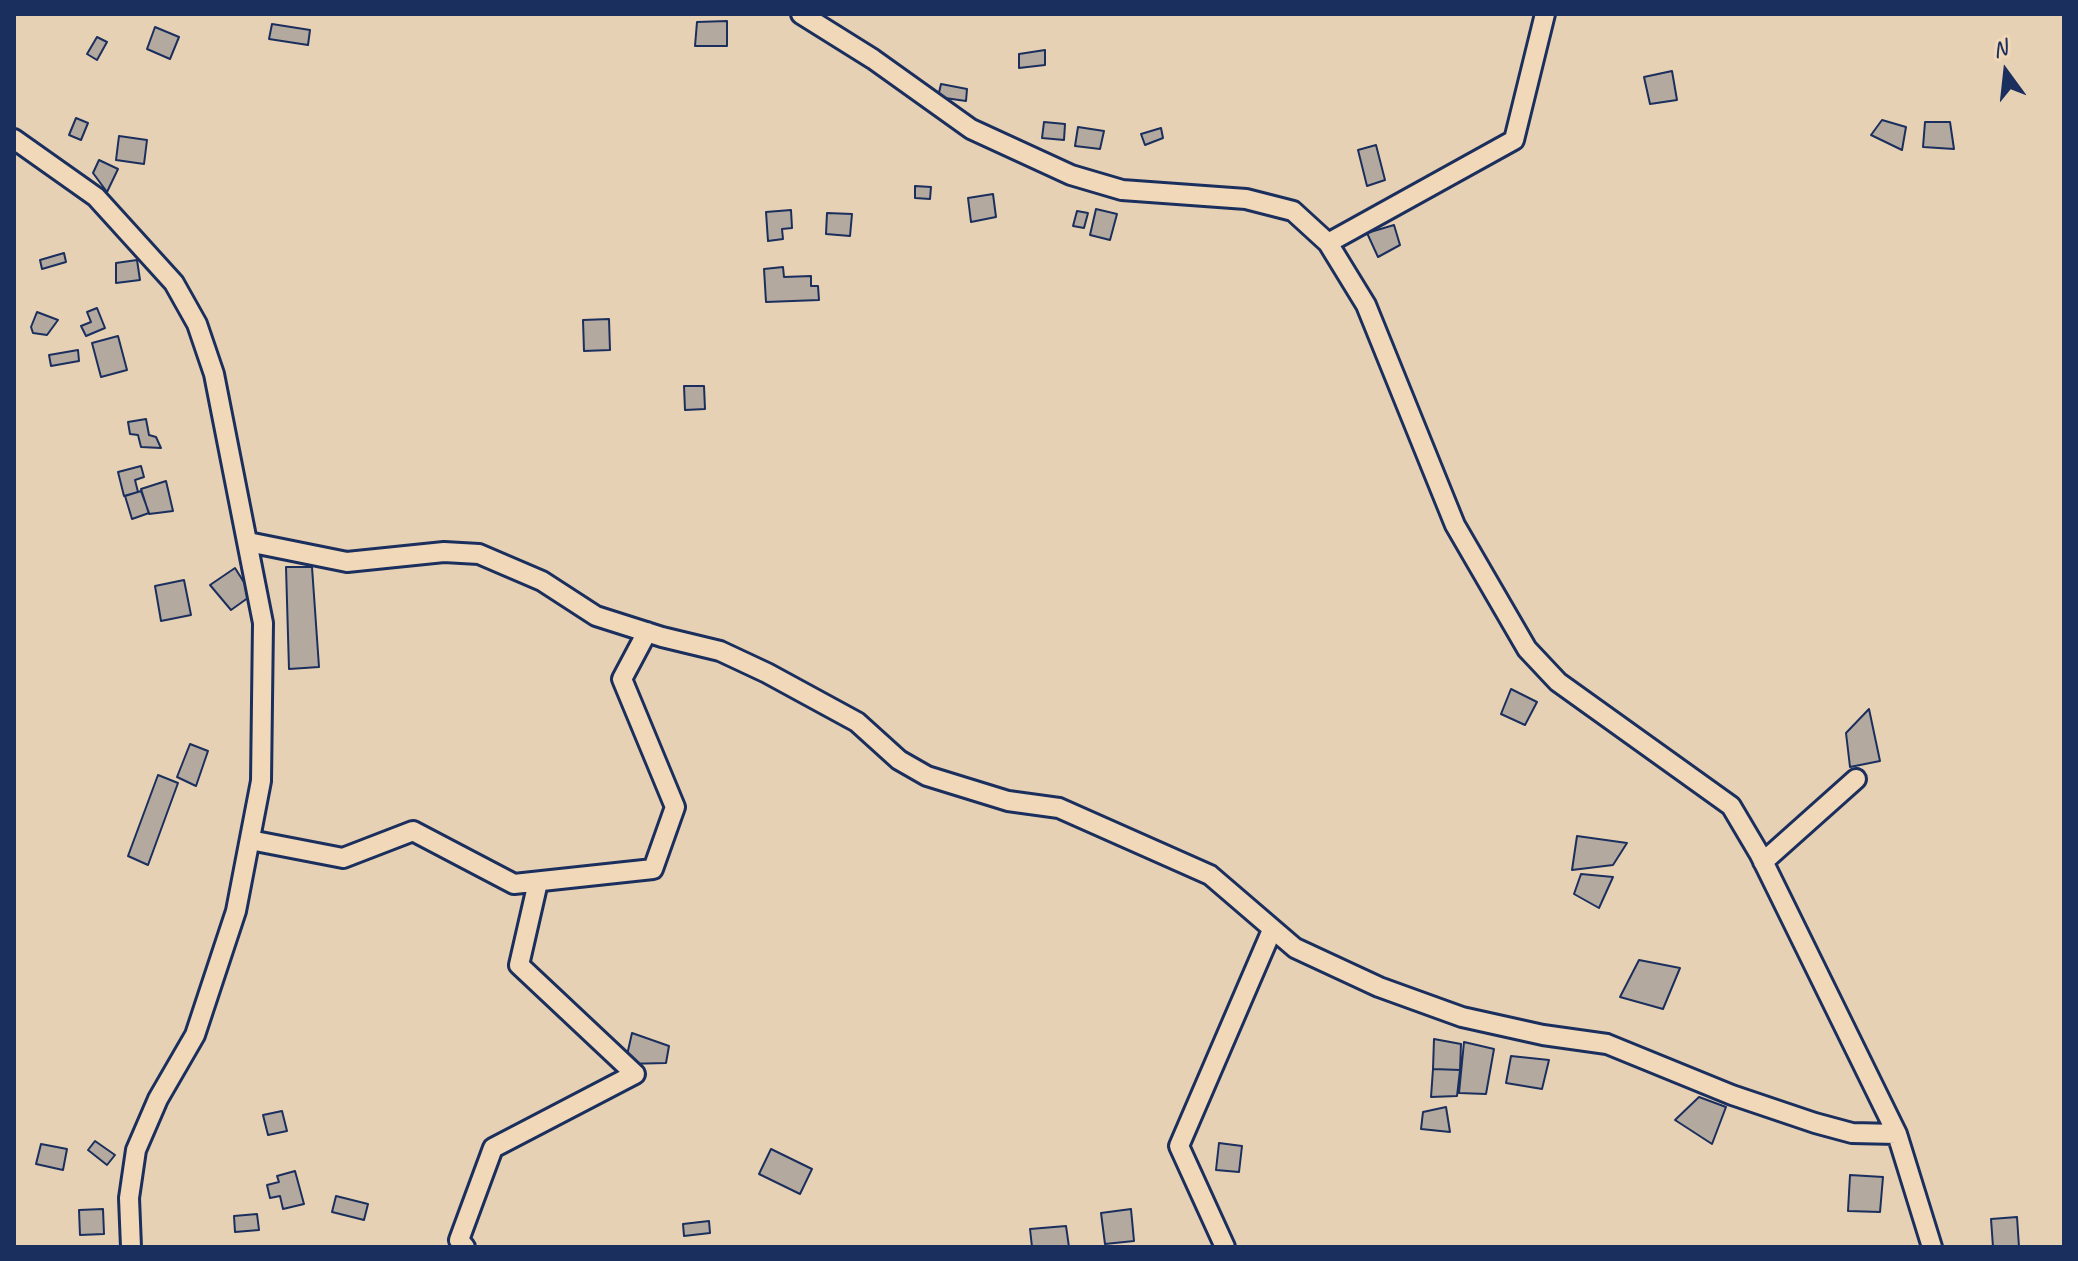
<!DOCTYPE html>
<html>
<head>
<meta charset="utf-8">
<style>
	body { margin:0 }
	#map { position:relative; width:2078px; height:1261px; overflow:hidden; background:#e7d1b4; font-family:Caveat,sans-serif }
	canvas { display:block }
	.frame { position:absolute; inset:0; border:16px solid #1b2f5e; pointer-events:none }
	.north { position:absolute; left:1966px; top:32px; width:80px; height:80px; -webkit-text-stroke:6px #f0d8b8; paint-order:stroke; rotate:345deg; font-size:22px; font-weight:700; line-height:32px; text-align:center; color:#1b2f5e }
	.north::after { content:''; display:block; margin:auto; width:28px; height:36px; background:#1b2f5e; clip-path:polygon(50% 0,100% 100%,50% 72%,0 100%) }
</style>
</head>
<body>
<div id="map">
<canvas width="2078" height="1261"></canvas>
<div class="frame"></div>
<div class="north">N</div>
</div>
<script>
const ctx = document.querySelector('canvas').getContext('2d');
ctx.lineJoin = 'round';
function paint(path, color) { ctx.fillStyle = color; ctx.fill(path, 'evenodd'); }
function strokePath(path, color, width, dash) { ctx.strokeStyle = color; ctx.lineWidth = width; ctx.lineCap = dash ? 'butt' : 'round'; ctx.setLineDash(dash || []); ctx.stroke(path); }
const building = new Path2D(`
	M727,21v25h-32l2,-24z
	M272,24l38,6 -2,15 -39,-6z
	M155,27l24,10 -9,22 -23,-10z
	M97,37l10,5 -10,18 -10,-6z
	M1045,50v15l-26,3v-14z
	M1672,71l5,29 -27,4 -6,-27z
	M941,84l26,5 -1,12 -28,-4z
	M76,118l12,5 -7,17 -12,-5z
	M1882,120l24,7 -4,23 -31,-15z
	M1044,122l21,2 -1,16 -22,-2z
	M1925,122h25l4,27 -31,-2z
	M1078,127l26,4 -4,18 -25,-3z
	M1161,128l2,10 -18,7 -4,-11z
	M119,136l28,4 -3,24 -28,-4z
	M1376,145l9,35 -18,6 -9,-36z
	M99,160l19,9 -11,23 -14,-19z
	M915,186l16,1 -1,12 -15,-1z
	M993,194l3,23 -25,5 -3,-24z
	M1096,209l21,5 -7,26 -20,-5z
	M791,210l1,18 -10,1 1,10 -15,2 -2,-29z
	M1077,211l11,2 -4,15 -11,-2z
	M827,213l25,1 -2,22 -24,-2z
	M1394,225l6,20 -22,12 -11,-24z
	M64,253l2,9 -24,7 -2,-9z
	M137,260l3,20 -24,3v-20z
	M783,267l1,10 27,-1v10h7l1,14 -53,2 -2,-33z
	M97,308l8,20 -19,8 -5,-10 10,-4 -4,-10z
	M37,312l21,8 -11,15 -14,-2 -2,-6z
	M609,319l1,31 -26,1 -1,-31z
	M118,336l9,34 -26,7 -9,-34z
	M78,350l1,11 -28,5 -2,-11z
	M684,386h20l1,23 -20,1z
	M146,419l3,16 7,2 5,11 -20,-1 -3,-12 -8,-1 -2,-12z
	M141,466l3,11 -9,3 3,12 -14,4 -6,-24z
	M166,481l7,30 -24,3 -8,-25z
	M141,491l8,22 -17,6 -7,-23z
	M286,567h26l7,100 -30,2z
	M235,568l17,27 -21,15 -21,-25z
	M184,580l7,35 -30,6 -6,-35z
	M1511,689l26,13 -12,23 -24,-11z
	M1869,709l11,52 -30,6 -4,-34z
	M190,744l18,7 -12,35 -19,-9z
	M158,775l20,8 -30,82 -20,-9z
	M1577,836l50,7 -14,22 -41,5z
	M1581,874l32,3 -14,31 -25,-14z
	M1639,960l41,8 -17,41 -43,-12z
	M632,1033l37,13 -3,17 -41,1z
	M1434,1039l27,5 -1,26 -27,-1z
	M1464,1042l30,7 -8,45 -27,-1z
	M1511,1056l38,4 -7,29 -36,-6z
	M1433,1069l27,1 -3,26 -26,1z
	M1699,1097l27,10 -14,37 -37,-24z
	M1446,1107l4,25 -29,-3 2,-17z
	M282,1111l5,20 -19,4 -5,-20z
	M95,1141l20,14 -8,10 -19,-15z
	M1219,1143l23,3 -3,26 -23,-2z
	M41,1144l26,5 -4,21 -27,-6z
	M771,1149l41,20 -12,25 -41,-20z
	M295,1171l9,33 -21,5 -3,-13 -10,2 -3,-13 12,-3 -2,-6z
	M1850,1175l33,2 -3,35 -32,-1z
	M336,1196l32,8 -4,16 -32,-8z
	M103,1209l1,25 -24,1 -1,-25z
	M1131,1209l3,32 -29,3 -4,-31z
	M257,1214l2,16 -24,2 -1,-16z
	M2017,1217l2,30h-26l-2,-28z
	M709,1221l1,12 -26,3 -1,-12z
	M1066,1226l3,21h-37l-2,-18z`);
const minor = new Path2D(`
	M801,14l72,45 98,70 100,46 51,15 124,9 47,12 35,32 38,62 89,220 72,124 31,33 173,124 29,49 137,279 35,113
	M14,139l82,58 78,86 23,41 17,50 49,249 -2,158 -25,130 -41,124 -37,64 -22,51 -7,48 2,49
	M1328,243l186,-103 31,-126
	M248,542l99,20 97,-10 35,2 63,27 54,35 66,21 58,14 47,22 90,49 42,38 28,16 81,25 51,7 151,67 85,73 84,39 83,30 81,18 64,9 125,51 83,28 37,10 45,1
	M250,840l93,18 70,-27 101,53 139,-15 22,-62 -53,-128 25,-47
	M1763,862l93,-83
	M465,1247l-6,-7 34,-92 142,-74 -116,-109 19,-83
	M1225,1247l-46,-101 93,-216`);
paint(building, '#b4a99f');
strokePath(building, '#1b2f5e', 2);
strokePath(minor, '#1b2f5e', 24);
strokePath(minor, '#f0d8b8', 18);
</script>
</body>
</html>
